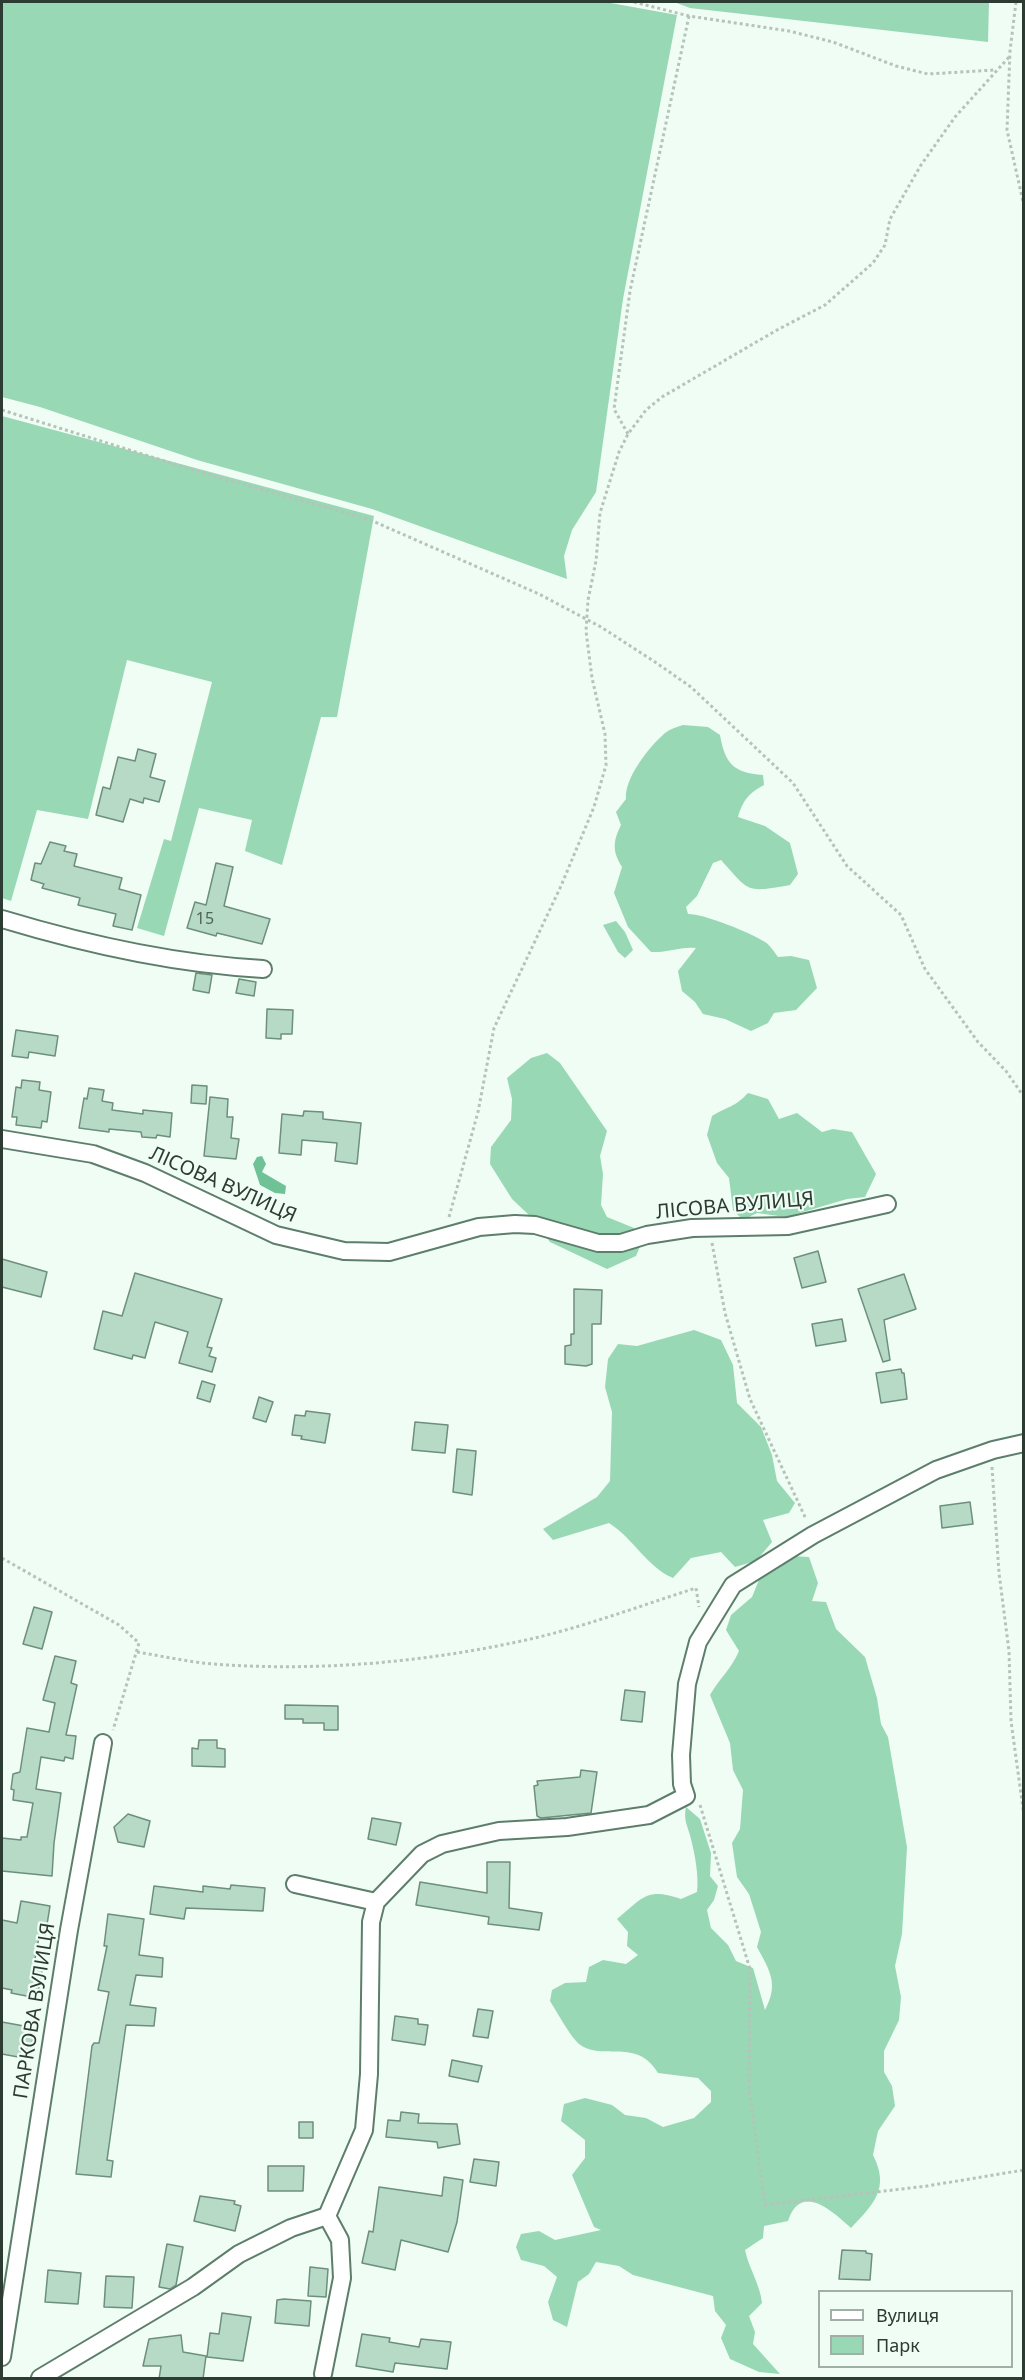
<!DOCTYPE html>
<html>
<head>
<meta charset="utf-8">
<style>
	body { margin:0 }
	#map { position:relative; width:1025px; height:2380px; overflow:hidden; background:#effdf4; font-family:"Noto Sans",sans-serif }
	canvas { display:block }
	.frame { position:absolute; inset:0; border:3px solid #2d3c33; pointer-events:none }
	.legend { position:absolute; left:818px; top:2290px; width:195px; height:78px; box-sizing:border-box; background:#effdf4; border:2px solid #a1b0a7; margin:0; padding:8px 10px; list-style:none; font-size:18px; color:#2d3c33 }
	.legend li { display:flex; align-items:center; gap:12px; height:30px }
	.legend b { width:30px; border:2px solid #a1b0a7 }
</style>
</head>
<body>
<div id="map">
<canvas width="1025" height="2380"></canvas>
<div class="frame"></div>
<ul class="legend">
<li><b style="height:8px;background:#fff"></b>Вулиця</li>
<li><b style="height:16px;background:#99d8b5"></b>Парк</li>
</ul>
</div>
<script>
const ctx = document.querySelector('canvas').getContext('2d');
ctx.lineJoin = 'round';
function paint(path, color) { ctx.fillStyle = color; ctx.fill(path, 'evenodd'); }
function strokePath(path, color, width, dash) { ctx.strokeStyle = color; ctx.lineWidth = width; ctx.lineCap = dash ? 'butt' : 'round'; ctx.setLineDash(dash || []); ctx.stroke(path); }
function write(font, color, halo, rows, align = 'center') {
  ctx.font = font + ' "Noto Sans",sans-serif'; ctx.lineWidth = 4.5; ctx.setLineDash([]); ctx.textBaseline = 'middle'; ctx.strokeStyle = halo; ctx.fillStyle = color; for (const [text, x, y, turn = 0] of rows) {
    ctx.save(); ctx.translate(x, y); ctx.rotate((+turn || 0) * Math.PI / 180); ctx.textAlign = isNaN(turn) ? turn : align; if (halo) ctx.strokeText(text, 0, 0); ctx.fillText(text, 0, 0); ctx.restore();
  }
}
const green = new Path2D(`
	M2,2h603l72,13 -54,284 -27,193 -24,38 -8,26 3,23 -195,-70 -175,-49 -157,-53 -38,-10z
	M674,2h315l-1,40 -298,-34z
	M2,416l372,100 -37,201h-16l-39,148 -37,-14 7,-31 -53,-12 -35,128 -27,-8 27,-89 7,2 41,-159 -85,-22 -39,159 -51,-9 -26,91 -9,-3z
	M683,725l25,2 12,8c5,28 13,38 43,40l1,10c-15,8 -21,15 -26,32l27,9 25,17 8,31 -8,11c-45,8 -40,7 -69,-25l-8,3 -16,33 -11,11 2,7c17,0 63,19 77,28 6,4 9,10 13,15l13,-1 18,4 8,28 -21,22 -22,3 -6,10 -17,8 -26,-12 -22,-5 -8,-12 -13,-11 -4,-20 18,-23c-15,-2 -29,5 -45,4l-23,-25 -14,-34 8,-26c-10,-16 -9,-26 -1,-42l-5,-13 10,-13c-2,-21 24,-53 39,-66 5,-4 12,-6 18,-8z
	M616,921l9,11 8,18 -8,8 -7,-6 -15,-27z
	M547,1053l13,10 47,68 -7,25 3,18 -2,31 6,12 27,11 7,16 -5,12 -29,13 -57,-27 -20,-26 -18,-17 -22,-35 1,-17 20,-27 1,-21 -5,-21 24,-20z
	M748,1093l20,6 11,20 18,-6 25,19 11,-3 19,3 24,42 -11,23 -18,2 -61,18 -29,-4 -14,7 -10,-10 -4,-32 -12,-15 -10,-28 5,-19c16,-10 22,-8 36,-23z
	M694,1330l27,10 12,25 4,38 24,24 11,28 5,26 18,22 -6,10 -26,7 9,22 -16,19 -21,6 -14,-15 -30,6 -18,20c-26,-11 -39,-39 -64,-55l-56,17 -10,-11 54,-32 13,-16 2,-69 -7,-25 3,-28 10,-15 19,2z
	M792,1556l17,1 9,26 -6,18 14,1 10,27 29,28 12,41 4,26 7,13 19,110 -5,87 -7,32 6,31 -2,23 -15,31v21l8,14 3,20 -17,25 -5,24c17,33 1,49 -22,73 -19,-17 -50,-46 -63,-7l-24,5 -1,12 -18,12c4,19 15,34 17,53l-13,13 6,16 -2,12 27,30 -21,-2 -29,-13 -9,-21 5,-13 -11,-14 -2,-15 -80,-21 -14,-9 -23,-4 -7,12 -11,8 -11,45 -14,-7 -5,-18 9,-25 -13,-11 -23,-6 -5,-13 5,-13 18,-3 16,9 46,-10 -7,-3 -22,-52 13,-17v-18l-24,-19 3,-17 21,-6 27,7 13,10 21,3 17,9 31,-9 17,-16v-11l-13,-13 -40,-5c-21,-36 -55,-11 -79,-29 -9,-8 -22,-32 -29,-43l2,-11 13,-7 21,-1 3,-15 14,-7 23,4 12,-9 -11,-9 1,-14 -11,-13c26,-21 29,-32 64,-20l16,-7c2,-16 -2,-37 -6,-53 -3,-13 -8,-18 -5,-32l14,12 11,34 -1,23 8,10 -4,14 -7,10 4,18 17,17 8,16 17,7 12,42c14,-26 5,-39 -8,-63l4,-15 -12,-38 -12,-17 -5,-34 8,-14 3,-39 -10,-20 -3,-27 -20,-48c9,-16 22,-27 29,-44l-13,-21 5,-15 21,-18 7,-17 20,-12z`);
const water = new Path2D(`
	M262,1156l4,8 -4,8 24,14 -1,8 -10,-1 -15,-8 -7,-21 4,-7z`);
const building = new Path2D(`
	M138,749l18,5 -6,23 15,4 -6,21 -15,-4 -1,5 -13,-4 -7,23 -27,-7 7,-28 7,2 8,-32 17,4z
	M50,842l16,4 -2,5 13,3 -3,12 48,12 -3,11 22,6 -9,35 -19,-4 3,-12 -38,-9 2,-7 -38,-10 2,-4 -13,-4 4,-17 6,1z
	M216,863l17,4 -9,39 46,13 -8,25 -45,-11 -1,3 -29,-8 8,-26 11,3z
	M196,973l16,2 -3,18 -16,-3z
	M239,979l17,3 -2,14 -18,-3z
	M267,1009l26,1 -1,24h-11v5l-15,-1z
	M16,1030l42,6 -3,20 -26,-4 -1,6 -16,-2z
	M22,1080l18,2 -1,8 12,2 -4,30 -5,-1 -1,7 -25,-3 1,-8h-5l4,-30 5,1z
	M192,1085l15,1 -1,18 -15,-1z
	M89,1088l15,2 -2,11 11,2 -1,7 31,4v-4l29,3 -2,24 -13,-2 -1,3 -14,-1 -1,-5 -32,-3v3l-30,-4 5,-30 3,1z
	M210,1097l18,2 -1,18h6l-2,21 8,1 -3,20 -32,-3z
	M304,1111l19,1v7l38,4 -4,41 -22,-3 2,-18 -35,-3 -1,15 -22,-2 3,-39 21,2z
	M818,1251l8,31 -24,6 -8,-30z
	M2,1259l45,13 -6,25 -39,-10z
	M135,1273l87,26 -15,48 5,1 -3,8 7,2 -4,14 -33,-9 9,-31 -33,-10 -10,36 -12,-3 -1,4 -38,-10 9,-38 19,5z
	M904,1274l12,35 -32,11 6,40 -7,2 -25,-73z
	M574,1289l28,1 -1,34h-9v40l-6,2 -21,-2v-18l6,-1v-11h3z
	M842,1319l4,22 -30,5 -4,-22z
	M901,1369l1,4h2l3,26 -26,4 -5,-30z
	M202,1381l13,4 -5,17 -13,-4z
	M259,1397l14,5 -7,20 -13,-4z
	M306,1411l24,3 -5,29 -24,-4 1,-3 -10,-1 3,-20 10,1z
	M415,1422l33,3 -3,28 -33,-3z
	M457,1449l19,2 -4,44 -19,-3z
	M970,1502l3,22 -31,4 -2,-22z
	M34,1607l18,5 -10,37 -19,-5z
	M55,1656l21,5 -5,22 6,2 -11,50 10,1 -3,23 -8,-2 -1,4 -23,-4 -5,32 25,4 -7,50 -2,33 -50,-5v-33l19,2v-3h6l6,-34 -20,-3 1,-10 -3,-1 2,-15 7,-2 7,-44 22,4 6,-29 -12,-3z
	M625,1690l20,2 -3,30 -21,-2z
	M285,1705l53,1v24h-14v-7h-21v-4h-18z
	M199,1740h18v8l8,1v18l-33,-1v-18l6,1z
	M581,1770l16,2 -6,41 -50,5 -4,-2 -3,-30 4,-1 -1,-4 43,-4z
	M128,1814l22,7 -6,26 -26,-5 -4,-15z
	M372,1818l29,5 -5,22 -28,-6z
	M487,1862h23l-1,46 33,5 -3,17 -51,-6 1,-7 -73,-12 4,-23 67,11z
	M231,1885l34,3 -2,23 -77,-3 -2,11 -34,-5 4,-28 49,6v-6l27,3z
	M21,1901l29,5 -5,31h-6l-5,27 9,1 -6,33 -26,-5 1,-3 -10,-2v-68l15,3z
	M108,1914l36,5 -5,36 24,3 -1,19 -26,-2 -6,30 26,3 -2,18 -28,-1 -19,135 6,1 -2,16 -35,-3 16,-128 2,-3h5l10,-51 -11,-2 9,-44h-3z
	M478,2009l15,2 -5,27 -15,-2z
	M395,2016l23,3v5l10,1 -3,20 -33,-5z
	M2,2022l33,6 -6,31 -27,-5z
	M452,2060l30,6 -4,16 -29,-6z
	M401,2112l18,2 -1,9 39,1 3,20 -22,4 -1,-6 -51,-5 2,-17 12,1z
	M299,2122h14v16h-14z
	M474,2159l25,3 -3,24 -26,-4z
	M268,2166h36l-1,25h-35z
	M444,2177l19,3 -6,42 -9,30 -47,-12 -6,30 -33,-7 7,-32 4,1 6,-45 63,9z
	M200,2196l35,5 -1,3 7,2 -6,25 -41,-10z
	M167,2244l16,3 -7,38 -6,4 -11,-2z
	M842,2250l24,1v2l6,1 -2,26 -31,-1z
	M310,2267l18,2 -2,28 -18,-1z
	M48,2270l33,3 -3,31 -33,-2z
	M106,2276l28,1 -2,31 -28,-1z
	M284,2299l27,2 -2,25 -34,-3 2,-23z
	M222,2313l29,4 -8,44 -36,-4 3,-24 9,1z
	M362,2334l28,4 -1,4 30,5 2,-8 30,3 -4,27 -52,-6 -2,9 -37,-6z
	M181,2335l2,17 23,4 -3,23h-44l2,-13h-18l6,-27z`);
const path = new Path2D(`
	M634,2l55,14 100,15 44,11 63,24 32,8 66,-4
	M1016,2l-6,49 -3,79 17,76
	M2,410l204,64 162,45 171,75 62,33 54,35 36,25 102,96 54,83 54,49 24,54 53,73 28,29 18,26
	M628,434l-14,-25 16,-118 59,-275
	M449,1217l29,-105 16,-84 67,-142 33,-79 12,-42 -1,-31 -13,-56 -6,-47 2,-31 8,-39 4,-48 19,-61 9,-18 18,-24 16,-13 115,-67 48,-25 48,-42 12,-18 5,-26 31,-54 34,-48 55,-61
	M712,1243l13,70 25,86 56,120
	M992,1467l7,106 10,78 2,70 13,95
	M2,1558l117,67 20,18 -26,87
	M137,1652c25,4 51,10 76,12 107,8 217,-2 322,-26 54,-13 108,-33 161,-50l3,19
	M700,1805l50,164 -1,119 16,117 162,-19 97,-16`);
const minor = new Path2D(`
	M2,919c86,26 171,45 261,50
	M2,1139l91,15 52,19 131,62 68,16 45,1 90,-25 36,-3 20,1 63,18h23l26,-8 45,-7 96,-2 99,-22
	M295,1884l81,18
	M2,2357l67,-427 34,-187
	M323,2374l19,-96 -2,-38 -13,-24
	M40,2378l153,-91 46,-33 52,-26 36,-12 37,-86 5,-56 2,-152 5,-20 46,-48 20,-10 57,-13 68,-4 82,-12 37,-19 -4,-12 -1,-29 6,-71 11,-42 35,-57 80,-50 123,-65 57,-20 31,-7`);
const numberNames = [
	["15",205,919]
];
const streetNames = [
	["ЛІСОВА ВУЛИЦЯ",223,1185,24],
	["ЛІСОВА ВУЛИЦЯ",735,1206,-5],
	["ПАРКОВА ВУЛИЦЯ",35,2011,-81]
];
paint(green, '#99d8b5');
paint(water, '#6ec296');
paint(building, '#b6dac5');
strokePath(building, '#6d8f7c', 1.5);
strokePath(minor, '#5d7e6b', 20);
strokePath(path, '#b5c3ba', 3, [3, 3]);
strokePath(minor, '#fff', 16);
write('16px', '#4f6458', null, numberNames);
write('20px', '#2d3c33', '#effdf4', streetNames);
</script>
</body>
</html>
